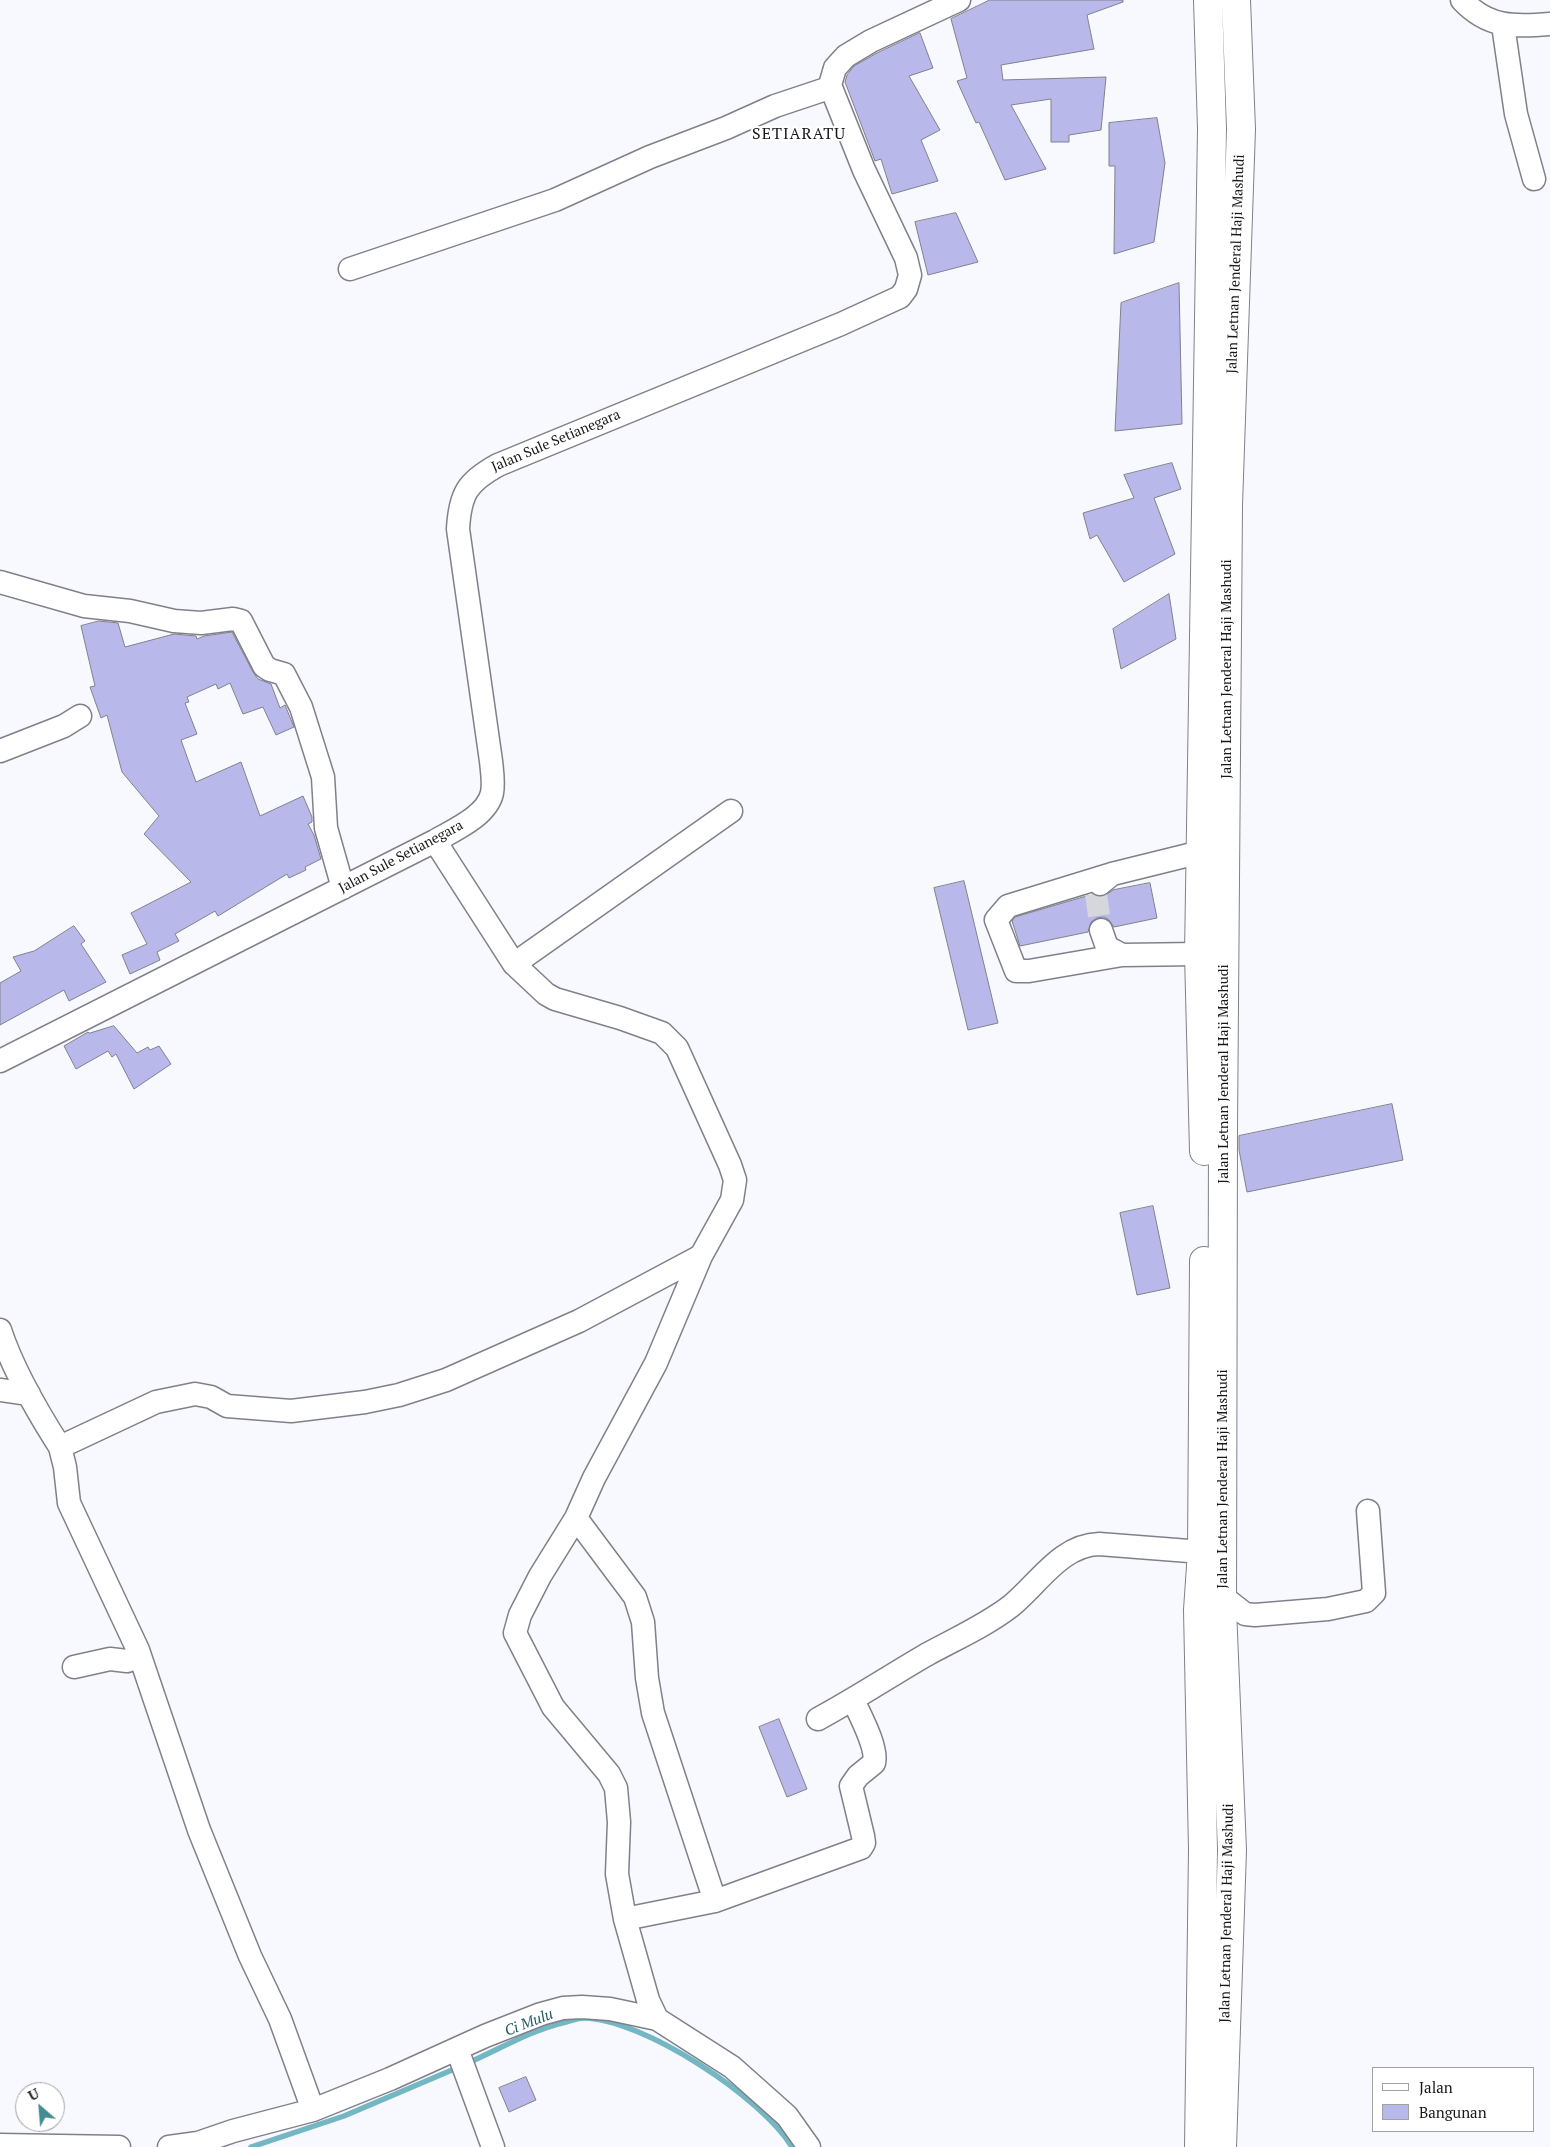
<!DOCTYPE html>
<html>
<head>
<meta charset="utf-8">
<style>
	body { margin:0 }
	#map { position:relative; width:1550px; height:2147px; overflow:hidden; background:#f8f8ff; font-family:"PT Serif",serif }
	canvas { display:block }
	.legend { position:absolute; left:1372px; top:2067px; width:162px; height:65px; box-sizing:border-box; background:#fff; border:1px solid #a2a2a3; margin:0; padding:6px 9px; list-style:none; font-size:15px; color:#17171a }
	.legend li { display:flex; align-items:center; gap:10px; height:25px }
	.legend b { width:25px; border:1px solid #a2a2a3 }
	.north { position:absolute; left:15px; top:2082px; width:50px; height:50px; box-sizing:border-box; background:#fff; border:1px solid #a2a2a3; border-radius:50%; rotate:333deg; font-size:14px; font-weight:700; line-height:20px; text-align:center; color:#17171a }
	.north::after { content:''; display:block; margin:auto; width:18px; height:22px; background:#448b93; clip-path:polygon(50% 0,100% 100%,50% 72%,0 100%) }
</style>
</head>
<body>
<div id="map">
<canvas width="1550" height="2147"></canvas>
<ul class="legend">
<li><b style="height:6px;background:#fff"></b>Jalan</li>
<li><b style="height:14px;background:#b9b8ea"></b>Bangunan</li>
</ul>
<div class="north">U</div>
</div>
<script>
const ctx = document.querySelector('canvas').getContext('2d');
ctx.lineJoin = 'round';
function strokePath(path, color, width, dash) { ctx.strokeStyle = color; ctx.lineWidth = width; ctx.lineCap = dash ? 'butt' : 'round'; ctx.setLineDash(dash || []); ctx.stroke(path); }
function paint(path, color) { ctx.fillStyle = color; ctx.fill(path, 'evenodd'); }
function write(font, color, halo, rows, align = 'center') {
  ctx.font = font + ' "PT Serif",serif'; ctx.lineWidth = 4.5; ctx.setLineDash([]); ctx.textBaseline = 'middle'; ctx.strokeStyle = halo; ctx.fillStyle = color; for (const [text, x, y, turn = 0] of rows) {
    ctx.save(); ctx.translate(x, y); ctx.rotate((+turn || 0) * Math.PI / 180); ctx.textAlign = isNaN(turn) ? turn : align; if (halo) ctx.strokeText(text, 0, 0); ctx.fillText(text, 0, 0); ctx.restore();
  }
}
const stream = new Path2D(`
	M468,2063c32,-14 63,-33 98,-41 5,-1 12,-4 18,-4 59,1 178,79 208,129
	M251,2147l93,-31 115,-49`);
const building = new Path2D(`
	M990,0h133v2l-36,13 7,34 -93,16 2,15 103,-3 -5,53 -32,5v7h-18v-43l-40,6 35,64 -41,11 -26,-58 -3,1 -19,-42 10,-3 -16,-59z
	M920,33l13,35 -24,8 31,54 -19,10 17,41 -46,13 -11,-35 -6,2 -30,-79 2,-7 7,-9 23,-13z
	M1157,118l8,45 -11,79 -40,12 1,-88h-6v-43z
	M956,213l22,49 -50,13 -13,-53z
	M1179,283l3,141 -67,7 6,-128z
	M1172,463l9,26 -27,9 21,56 -51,28 -27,-47 -7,4 -7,-26 51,-15 -10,-23z
	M1169,594l7,45 -55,30 -8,-40z
	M99,621l19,2 7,24 49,-13 22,2 1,3 7,-3 28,-4 21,40 5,7 13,5 9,24 5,-3 9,22 -18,8 -13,-28 -20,7 -13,-31 -12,6 -2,-5 -29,13 2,5 -4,1 12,31 -16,6 15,42 45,-20 19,54 43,-20 9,21v5l-4,2 6,11 7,24 -16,8 1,3 -17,8 -2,-4 -69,42 -3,-5 -40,23 4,7 -22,11 3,8 -30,14 -8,-19 25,-11 -16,-31 60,-31 -47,-48 15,-18 -37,-44 -15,-57 -6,3 -11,-31 5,-1 -14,-60z
	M964,881l34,142 -30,7 -34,-142z
	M1150,883l7,35 -43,9 -5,-7 -5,-3 -7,1 -6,4 -3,10 -68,14 -8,-25 3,-4 68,-20 10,-2 10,2 10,-7z
	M74,926l11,15 -4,3 25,38 -37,19 -5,-11 -64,35v-42l21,-12 -8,-14 21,-6z
	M114,1026l23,27 11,-6 2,3 9,-4 12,18 -37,25 -18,-35 -4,3 -4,-6 -32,18 -12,-23 24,-14 1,1z
	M1392,1104l11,56 -156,32 -8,-42v-14z
	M1153,1206l17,82 -33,7 -17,-82z
	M779,1719l28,70 -20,8 -28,-70z
	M526,2077l10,23 -27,12 -10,-24z`);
const minorTunnel = new Path2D(`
	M1096,894l5,36`);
const minor = new Path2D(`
	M1462,0c26,28 53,27 88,24
	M1503,25l13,89 18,65
	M350,269l205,-69 95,-43 76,-29 49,-22 54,-18
	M0,582l84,24 46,5 44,10 27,2 32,-4 8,2 23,45 6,4 14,4 17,33 22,70 3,51 17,60
	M0,751l64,-25 16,-10
	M435,841l79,123 32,30 9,5 65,19 42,15 15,15 53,117 5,15 -3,20 -31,56 -45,107 -62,115 -18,40 -36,58 -20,39 -5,18 38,74 56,67 7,14 3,34 -2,52 8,45 23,81 9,19
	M1112,874l-104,32 -12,14 20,51h13l93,-16
	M1100,884l12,-10 89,-22
	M1101,930l6,17 15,8 77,-1
	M514,964l217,-153
	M0,1061l435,-220c19,-11 52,-25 57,-48 2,-10 0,-22 -1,-32l-33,-232c2,-35 9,-47 40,-64l343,-141 59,-27 6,-8 4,-14 -4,-17 -42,-88 -34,-85 5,-17 11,-12 25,-15 88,-41
	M0,1330c13,40 37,81 60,117
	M0,1390l29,4
	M576,1518l59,79 8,25 4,56 6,35 62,188
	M1222,1596l23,18 10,1 73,-6 38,-8 8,-8 -6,-82
	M74,1667l36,-8 17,2 13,-5
	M818,1719c37,-20 72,-43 108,-64 29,-16 59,-29 85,-49 28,-23 50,-61 88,-62l103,8
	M625,1919l90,-18 146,-53 3,-5 -1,-7 -12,-50 7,-10 16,-13c4,-15 -14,-48 -21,-63
	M457,2049l36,98
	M313,2110l-33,-91 -30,-63 -51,-126 -61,-180 -69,-147 -4,-36 -5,-20 96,-45 39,-8 16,3 16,9 64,5 74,-9 34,-7 47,-15 133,-59 122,-65
	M0,2145l119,2
	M169,2147l29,-4 35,-12 80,-21 77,-31 95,-43 56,-22 22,-6 19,-1 28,2 47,10 75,48 55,49 22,31`);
const major = new Path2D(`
	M1204,1151l-5,-197 13,-825 -4,-129
	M1199,2147l4,-297 -5,-240 4,-58 2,-291
	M1222,2147l10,-297 -10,-241 1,-480 5,-624 13,-376 -5,-129`);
const streetNames = [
	["Jalan Letnan Jenderal Haji Mashudi",1236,264,-88],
	["Jalan Sule Setianegara",556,441,-23],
	["Jalan Letnan Jenderal Haji Mashudi",1227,669,-90],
	["Jalan Sule Setianegara",401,857,-28],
	["Jalan Letnan Jenderal Haji Mashudi",1224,1074,-90],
	["Jalan Letnan Jenderal Haji Mashudi",1223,1479,-90],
	["Jalan Letnan Jenderal Haji Mashudi",1227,1913,-89]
];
const waterNames = [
	["Ci Mulu",529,2023,-21]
];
const quarterNames = [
	["SETIARATU",799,134]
];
strokePath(stream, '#73b7c2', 5.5);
paint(building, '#b9b8ea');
strokePath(building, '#81818b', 1);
strokePath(minorTunnel, '#d6d6dd', 22, [22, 11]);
strokePath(minor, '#80808a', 25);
strokePath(major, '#80808a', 30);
strokePath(minor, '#fff', 22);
strokePath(major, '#fff', 28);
write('14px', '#17171a', '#fff', streetNames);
write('italic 15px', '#1e5860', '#fff', waterNames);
ctx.letterSpacing = '1px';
write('16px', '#17171a', '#fff', quarterNames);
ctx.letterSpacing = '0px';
</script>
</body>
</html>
